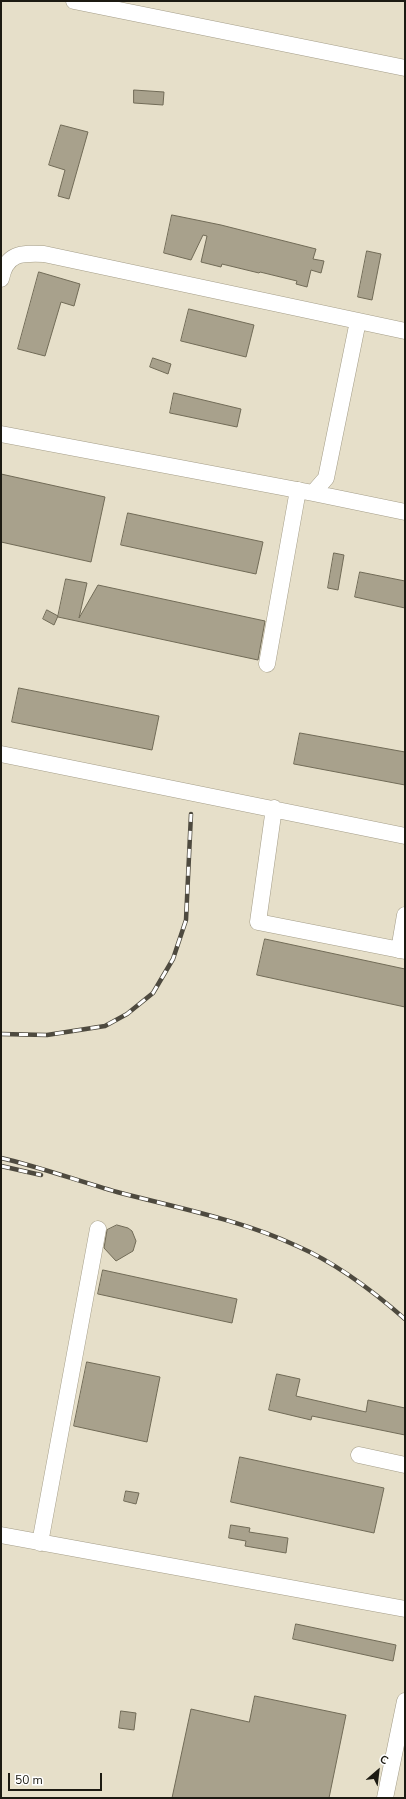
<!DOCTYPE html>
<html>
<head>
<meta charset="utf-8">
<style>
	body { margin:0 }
	#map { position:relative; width:406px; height:1799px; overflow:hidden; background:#e6dfc9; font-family:"Nunito Sans",sans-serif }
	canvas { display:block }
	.frame { position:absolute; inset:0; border:2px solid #1c1a12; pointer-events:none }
	.north { position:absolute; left:358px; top:1751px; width:40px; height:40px; -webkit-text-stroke:3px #fff; paint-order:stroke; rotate:28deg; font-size:11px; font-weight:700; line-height:16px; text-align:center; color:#1c1a12 }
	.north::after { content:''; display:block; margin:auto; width:14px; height:18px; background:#1c1a12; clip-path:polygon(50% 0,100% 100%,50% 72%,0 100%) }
	.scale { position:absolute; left:8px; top:1773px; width:94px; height:18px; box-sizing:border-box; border:2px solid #1c1a12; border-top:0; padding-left:5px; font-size:12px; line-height:14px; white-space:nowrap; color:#1c1a12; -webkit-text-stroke:3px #fff; paint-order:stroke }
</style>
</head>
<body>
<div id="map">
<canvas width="406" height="1799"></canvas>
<div class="frame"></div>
<div class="north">С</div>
<div class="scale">50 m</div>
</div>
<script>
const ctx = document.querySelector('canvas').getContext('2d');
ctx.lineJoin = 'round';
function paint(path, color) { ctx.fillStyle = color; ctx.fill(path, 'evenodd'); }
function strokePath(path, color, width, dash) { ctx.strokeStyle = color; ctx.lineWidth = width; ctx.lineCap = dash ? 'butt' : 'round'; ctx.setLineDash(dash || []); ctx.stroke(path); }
const building = new Path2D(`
	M134,90l30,2 -1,13 -29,-2z
	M61,125l27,7 -19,67 -11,-3 7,-26 -16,-5z
	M172,215l49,10 95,24 -3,10 11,2 -3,12 -10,-3 -4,17 -11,-3 1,-3 -37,-9 -1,1 -37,-9 -1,3 -20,-5 6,-26 -4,-1 -12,25 -27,-7z
	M367,251l14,3 -9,46 -14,-3z
	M39,272l41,12 -6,22 -13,-4 -16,54 -27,-7z
	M189,309l65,16 -8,32 -65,-16z
	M153,358l18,6 -3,10 -18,-7z
	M174,393l67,16 -4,18 -67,-14z
	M1,474l104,23 -14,65 -90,-20z
	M128,513l135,29 -7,32 -135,-29z
	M334,553l10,2 -6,35 -10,-2z
	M360,572l45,9v27l-50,-11z
	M66,579l21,4 -8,35 19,-33 167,36 -7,39 -200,-43z
	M47,610l11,6 -4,9 -11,-6z
	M19,688l140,28 -7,34 -140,-28z
	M300,733l105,19v33l-111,-21z
	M265,939l140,30v38l-148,-32z
	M117,1225l11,3 4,3 4,10 -3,10 -17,10 -12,-13 3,-18z
	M103,1270l134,29 -5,24 -134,-29z
	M87,1362l73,15 -13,65 -73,-16z
	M277,1374l23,5 -4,17 70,16 2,-12 37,8v27l-93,-19 -1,4 -42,-10z
	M240,1457l144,31 -10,45 -143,-31z
	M126,1491l13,2 -3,11 -12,-3z
	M231,1525l19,3 -1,4 39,6 -2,15 -41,-7 1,-5 -17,-3z
	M296,1624l100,21 -3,16 -100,-22z
	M255,1696l91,19 -17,83h-157l19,-89 58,13z
	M121,1711l15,2 -2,17 -15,-2z`);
const minor = new Path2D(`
	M74,1l331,67
	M1,279c5,-26 20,-26 43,-25l361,77
	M1,434l312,59 92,19
	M313,493l13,-15 32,-157
	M267,664l31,-174
	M1,754l404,82
	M274,808l-16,114 147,29
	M399,950l6,-35
	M359,1455l46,10
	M1,1535l404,74
	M40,1543l58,-314
	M385,1798l20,-97`);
const rail = new Path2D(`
	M1,1034l46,1 58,-9 22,-12 26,-21 20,-34 13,-39 5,-106
	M1,1158c39,9 77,23 116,34 61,16 124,28 180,54 39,17 76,45 108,73
	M1,1166l40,9`);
paint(building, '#a8a18c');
strokePath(building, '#716b57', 1);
strokePath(minor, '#a49d88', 17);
strokePath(minor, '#fff', 16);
strokePath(rail, '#4e4a3f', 4.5);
strokePath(rail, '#fff', 3, [9]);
</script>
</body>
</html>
